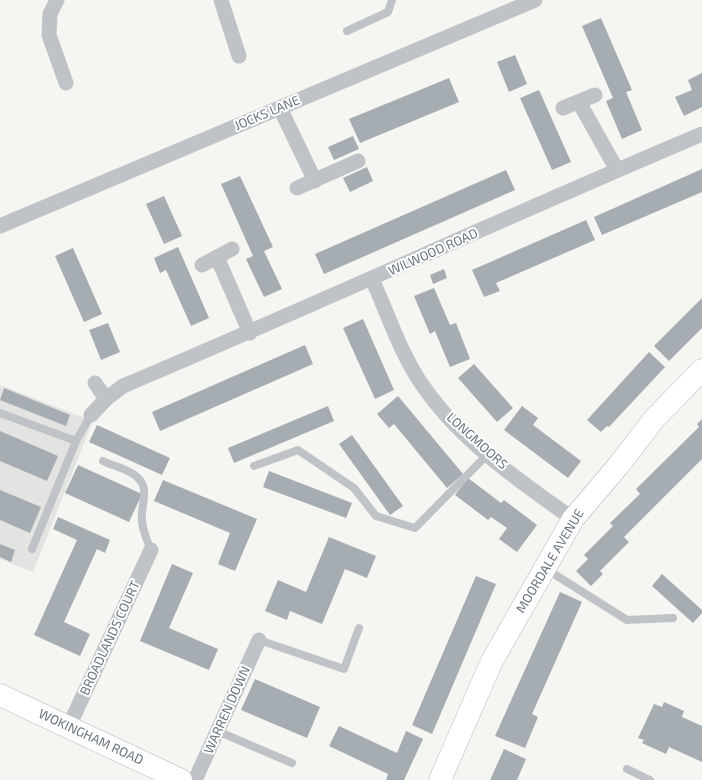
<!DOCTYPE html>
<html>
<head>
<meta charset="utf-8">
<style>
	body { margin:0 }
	canvas { display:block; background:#f5f5f2 }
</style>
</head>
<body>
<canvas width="702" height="780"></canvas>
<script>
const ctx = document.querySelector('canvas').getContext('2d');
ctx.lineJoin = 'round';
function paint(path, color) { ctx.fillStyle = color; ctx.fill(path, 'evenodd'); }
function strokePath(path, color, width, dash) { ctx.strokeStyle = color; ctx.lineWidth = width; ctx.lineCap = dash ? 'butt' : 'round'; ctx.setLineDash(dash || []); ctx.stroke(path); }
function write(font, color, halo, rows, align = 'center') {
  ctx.font = font + ' "Exo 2",sans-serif'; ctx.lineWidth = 4; ctx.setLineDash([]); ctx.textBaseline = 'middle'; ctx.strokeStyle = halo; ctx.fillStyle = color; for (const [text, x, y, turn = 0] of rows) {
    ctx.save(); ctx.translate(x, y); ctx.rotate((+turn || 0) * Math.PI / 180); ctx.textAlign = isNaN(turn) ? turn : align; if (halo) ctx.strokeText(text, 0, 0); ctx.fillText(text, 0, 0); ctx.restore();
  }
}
const built = new Path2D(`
	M0,385l93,36 -60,151 -33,-13z`);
const building = new Path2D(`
	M601,18l31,72 -6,2 16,38 -20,9 -16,-38 7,-3 -31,-72z
	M515,55l12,29 -18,8 -12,-30z
	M702,73v34l-18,9 -9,-19 17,-7 -4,-10z
	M449,78l10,24 -99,41 -11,-24z
	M539,90l32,72 -19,8 -32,-72z
	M353,136l6,13 -25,11 -6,-13z
	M367,167l6,14 -23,11 -7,-14z
	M702,169v23l-100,43 -8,-18z
	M506,170l9,20 -191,84 -9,-20z
	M240,176l33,71 -9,4 18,38 -18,8 -18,-38 7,-3 -32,-72z
	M164,196l18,40 -18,8 -18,-40z
	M586,220l9,20 -99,43 4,8 -16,6 -12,-27z
	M178,247l31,71 -18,8 -25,-56 -6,3 -6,-15z
	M73,248l29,66 -18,8 -29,-66z
	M444,269l3,9 -14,6 -3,-9z
	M434,288l16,37 6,-2 14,36 -20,8 -15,-36 -5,3 -16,-38z
	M702,298v30l-33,33 -15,-15z
	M363,319l31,71 -19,9 -32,-71z
	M108,323l12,29 -19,8 -12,-30z
	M305,345l8,19 -153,67 -8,-19z
	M649,352l16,15 -56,60 -2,-1 -6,6 -14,-12z
	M474,364l39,44 -16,14 -39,-44z
	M4,388l66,27 -4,11 -66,-26z
	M398,396l65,78 -16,14 -53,-64 -5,4 -12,-14z
	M328,406l6,15 -100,42 -6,-15z
	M522,406l16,12 -5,7 48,36 -13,17 -64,-48z
	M702,419v40l-78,78 5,5 -29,29 3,3 -12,12 -15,-15 12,-12 -4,-4 29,-29 -3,-3 30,-29 -4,-5 63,-62 -2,-3z
	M97,425l73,33 -8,17 -73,-33z
	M0,431l58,25 -11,25 -47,-20z
	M352,435l51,71 -13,9 -51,-71z
	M78,465l64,29 -13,28 -64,-29z
	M269,471l83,32 -6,15 -83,-31z
	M468,478l33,25 3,-3 33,25 -20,27 -18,-13 8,-11 -16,-11 -3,3 -33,-25z
	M163,480l94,39 -22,52 -17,-7 12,-31 -76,-32z
	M0,490l41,17 -11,26 -30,-13z
	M58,517l52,23 -5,13 -8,-4 -33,73 26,12 -10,22 -46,-21 43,-95 -24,-11z
	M329,537l47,19 -9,22 -22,-9 -23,55 -32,-13 -3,9 -22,-9 13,-31 28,12z
	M0,544l15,6 -4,12 -11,-5z
	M172,564l21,9 -24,55 49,21 -9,21 -69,-29z
	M662,574l40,36v3l-9,10 -41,-37z
	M476,576l20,8 -64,150 -20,-9z
	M560,592l22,10 -50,112 6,3 -13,31 -30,-12z
	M255,679l65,28 -13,31 -66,-28z
	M664,702l20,9 -2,6 20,9v36l-33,-15 -3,7 -24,-11 2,-3 -6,-2 16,-34 8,3z
	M339,726l58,27 9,-22 17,8 -19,41h-18l2,-6 -59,-28z
	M504,749l22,10 -9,21h-27z`);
const lane = new Path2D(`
	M347,31l41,-19 4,-12
	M0,413l76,28
	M103,461c10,5 26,8 34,16 14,12 3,28 5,44 1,11 5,19 9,29
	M254,466l44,-16 56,38 22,28 39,12 72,-73
	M32,549l44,-108 15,-26
	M546,569l81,51 46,-2
	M259,640l85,29 15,-41
	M217,731l75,32
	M627,769l23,11`);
const street = new Path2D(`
	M57,0l-7,14 -1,21 17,48
	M221,0l18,56
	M579,102l38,68
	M280,108l35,73
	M563,108l32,-13
	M297,188l61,-27
	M0,226l535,-226
	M217,257l33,76
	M202,265l30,-16
	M372,279c16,35 29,76 51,107 38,55 96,95 150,133
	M95,383l11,16
	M91,415l15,-16 17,-13c194,-82 385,-170 579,-252
	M69,726l82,-176
	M195,780l64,-140`);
const secondary = new Path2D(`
	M0,695l181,85
	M440,780l52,-119 81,-142 45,-53 37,-48 47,-48`);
const streetNames = [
	["JOCKS LANE",267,113,-23],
	["WILWOOD ROAD",433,252,-24],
	["LONGMOORS",477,441,42],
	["MOORDALE AVENUE",550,561,-59],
	["BROADLANDS COURT",110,638,-65],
	["WARREN DOWN",227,710,-66],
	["WOKINGHAM ROAD",91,737,25]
];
paint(built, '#e3e4e2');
paint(building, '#a5acb2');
strokePath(secondary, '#b2b6ba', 23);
strokePath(lane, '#bfc2c6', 8);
strokePath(street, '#bfc2c6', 15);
strokePath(secondary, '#fff', 22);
write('13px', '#677380', '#fff', streetNames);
</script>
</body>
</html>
